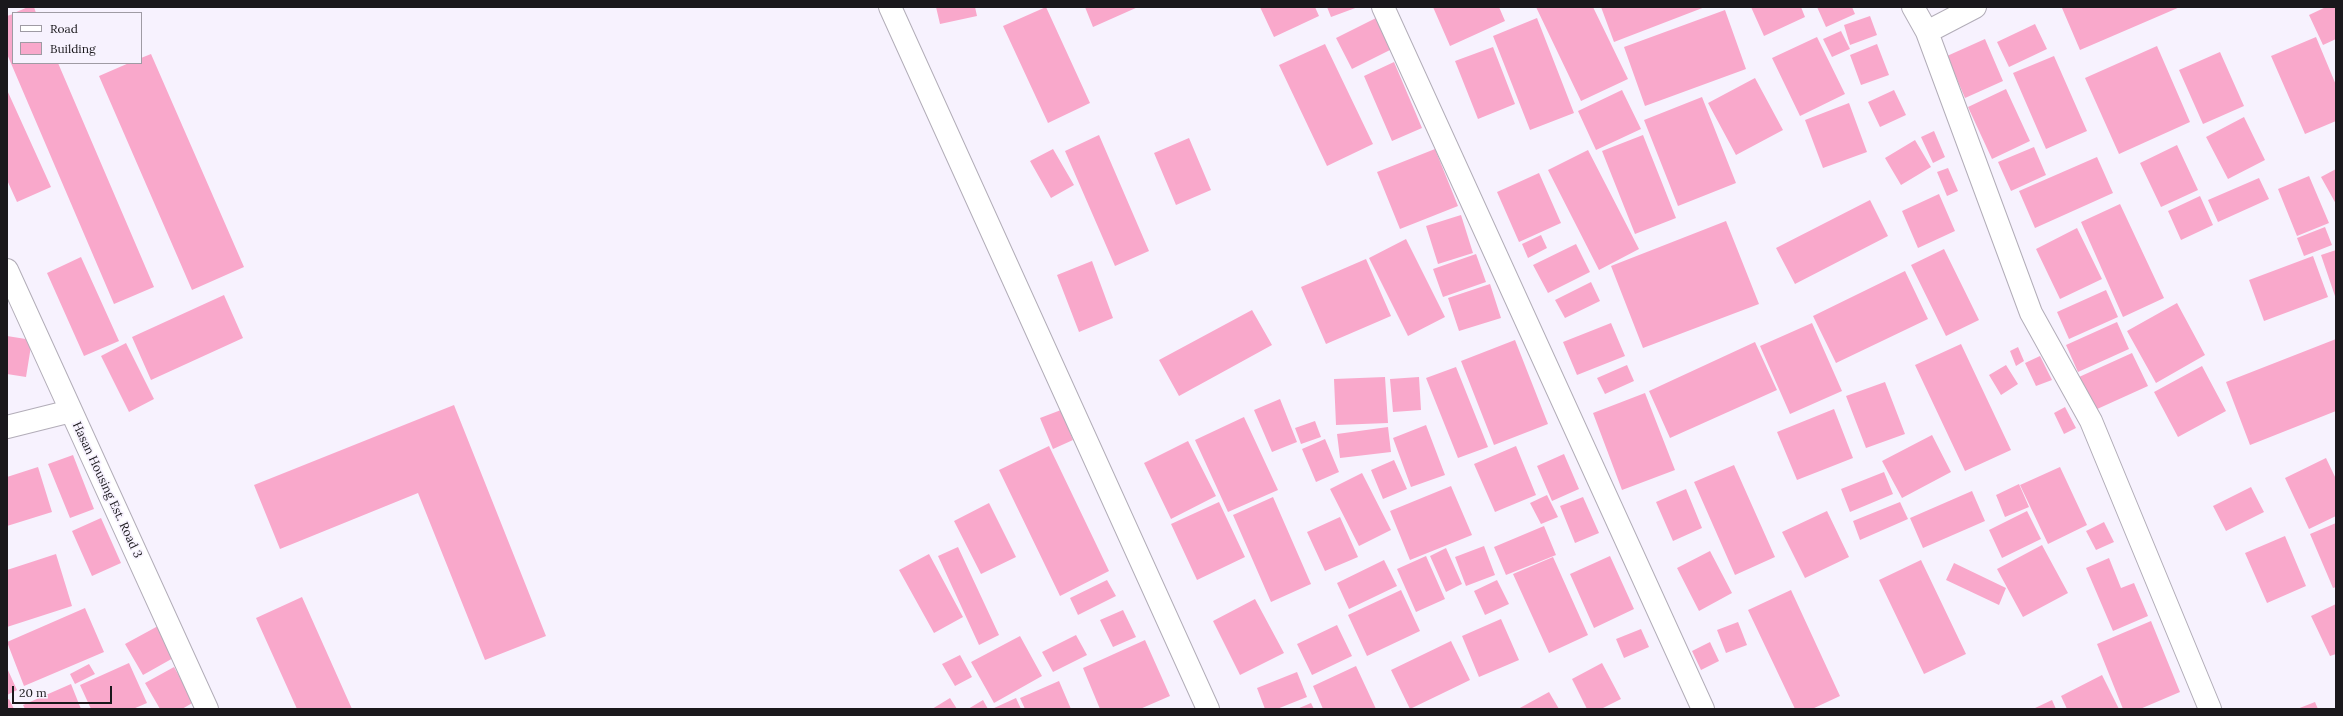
<!DOCTYPE html>
<html>
<head>
<meta charset="utf-8">
<style>
	body { margin:0 }
	#map { position:relative; width:2343px; height:716px; overflow:hidden; background:#f7f2fe; font-family:Lora,serif }
	canvas { display:block }
	.frame { position:absolute; inset:0; border:8px solid #1a181c; pointer-events:none }
	.legend { position:absolute; left:12px; top:12px; width:130px; height:52px; box-sizing:border-box; background:#f7f2fe; border:1px solid #9f9ba4; margin:0; padding:5px 7px; list-style:none; font-size:12px; color:#1a181c }
	.legend li { display:flex; align-items:center; gap:8px; height:20px }
	.legend b { width:20px; border:1px solid #9f9ba4 }
	.scale { position:absolute; left:12px; top:686px; width:100px; height:18px; box-sizing:border-box; border:2px solid #1a181c; border-top:0; padding-left:5px; font-size:12px; line-height:14px; white-space:nowrap; color:#1a181c; -webkit-text-stroke:3px #f7f2fe; paint-order:stroke }
</style>
</head>
<body>
<div id="map">
<canvas width="2343" height="716"></canvas>
<div class="frame"></div>
<ul class="legend">
<li><b style="height:5px;background:#fff"></b>Road</li>
<li><b style="height:11px;background:#f9a8cb"></b>Building</li>
</ul>
<div class="scale">20 m</div>
</div>
<script>
const ctx = document.querySelector('canvas').getContext('2d');
ctx.lineJoin = 'round';
function paint(path, color) { ctx.fillStyle = color; ctx.fill(path, 'evenodd'); }
function strokePath(path, color, width, dash) { ctx.strokeStyle = color; ctx.lineWidth = width; ctx.lineCap = dash ? 'butt' : 'round'; ctx.setLineDash(dash || []); ctx.stroke(path); }
function write(font, color, halo, rows, align = 'center') {
  ctx.font = font + ' Lora,serif'; ctx.lineWidth = 3.5; ctx.setLineDash([]); ctx.textBaseline = 'middle'; ctx.strokeStyle = halo; ctx.fillStyle = color; for (const [text, x, y, turn = 0] of rows) {
    ctx.save(); ctx.translate(x, y); ctx.rotate((+turn || 0) * Math.PI / 180); ctx.textAlign = isNaN(turn) ? turn : align; if (halo) ctx.strokeText(text, 0, 0); ctx.fillText(text, 0, 0); ctx.restore();
  }
}
const building = new Path2D(`
	M28,7h6l2,6h-22z
	M936,7h39l2,9 -37,8z
	M1046,7l44,96 -42,20 -45,-97z
	M1085,7h53l-45,20z
	M1260,7h55l4,9 -45,21z
	M1327,7h31l-27,10z
	M1433,7h66l6,14 -55,25z
	M1536,7h57l35,72 -47,22z
	M1601,7h104l-91,35z
	M1751,7h50l4,10 -41,19z
	M1817,7h35l3,7 -29,13z
	M2066,7h114l-100,43 -18,-42z
	M2326,7h10v32l-13,6 -14,-30z
	M1725,10l21,59 -101,37 -21,-59z
	M13,14v49h45l96,224 -40,17 -107,-250v-38z
	M1870,16l7,19 -27,10 -6,-20z
	M1376,18l16,31 -40,20 -16,-31z
	M1537,18l37,95 -44,17 -37,-94z
	M2035,24l12,25 -38,18 -12,-25z
	M1841,31l9,18 -18,8 -9,-18z
	M1817,37l28,57 -45,22 -28,-58z
	M2316,37l20,48v36l-31,13 -34,-78z
	M1985,39l18,42 -38,17 -18,-42z
	M1325,44l48,100 -46,22 -48,-101z
	M1877,44l12,31 -28,10 -11,-30z
	M2157,46l33,76 -71,32 -34,-76z
	M1493,47l22,57 -37,15 -23,-58z
	M2220,52l24,54 -41,18 -24,-54z
	M151,54l93,213 -52,23 -93,-214 30,-13h12v-5z
	M2054,56l33,75 -41,18 -33,-76z
	M1394,62l28,66 -30,13 -28,-65z
	M1755,78l28,52 -47,25 -28,-52z
	M2006,89l24,52 -38,18 -24,-52z
	M7,90l44,97 -34,15 -10,-22z
	M1622,90l19,39 -45,21 -18,-39z
	M1894,90l12,25 -26,12 -12,-25z
	M1702,97l34,86 -58,23 -34,-86z
	M1849,103l18,49 -44,16 -18,-48z
	M2244,117l21,43 -37,19 -22,-42z
	M1934,131l11,26 -12,6 -12,-26z
	M1099,135l50,116 -34,15 -50,-115z
	M1643,135l33,83 -41,16 -33,-83z
	M1189,138l22,52 -35,15 -22,-52z
	M1915,140l16,27 -30,18 -16,-27z
	M2177,145l21,45 -37,17 -21,-44z
	M2034,147l12,28 -35,16 -13,-29z
	M1053,149l21,36 -23,13 -21,-37z
	M1435,149l23,57 -58,23 -23,-57z
	M1588,150l51,99 -40,21 -51,-100z
	M2097,157l16,36 -78,35 -16,-37z
	M1948,168l10,23 -11,5 -10,-24z
	M2336,169v35l-15,-27z
	M1539,173l22,50 -42,19 -22,-50z
	M2309,176l20,47 -32,13 -19,-47z
	M2259,178l10,21 -51,23 -10,-22z
	M1939,194l16,37 -37,17 -16,-37z
	M2200,196l13,29 -32,15 -13,-29z
	M1870,200l18,36 -93,48 -19,-36z
	M2120,204l44,94 -41,19 -42,-95z
	M1461,215l12,38 -35,11 -12,-38z
	M1726,221l33,83 -116,44 -32,-82z
	M2325,227l7,18 -28,11 -7,-18z
	M2077,228l25,51 -42,20 -24,-50z
	M1541,235l6,13 -19,10 -6,-14z
	M1406,239l39,78 -37,19 -39,-78z
	M1576,244l14,28 -42,21 -15,-28z
	M1944,249l35,71 -33,16 -35,-71z
	M2336,250v49l-15,-44z
	M1476,254l10,28 -43,15 -10,-28z
	M2313,256l15,41 -64,24 -15,-41z
	M81,257l38,84 -35,15 -37,-83z
	M1366,259l25,57 -65,28 -25,-57z
	M1092,261l21,57 -34,14 -22,-57z
	M1905,271l23,48 -92,44 -23,-47z
	M1591,282l9,19 -35,17 -10,-18z
	M1490,284l11,34 -42,13 -11,-33z
	M2106,290l12,27 -49,22 -12,-27z
	M224,295l19,43 -92,42 -19,-43z
	M2177,303l28,52 -49,28 -29,-52z
	M1252,310l20,35 -93,51 -20,-36z
	M2117,322l12,27 -51,23 -12,-27z
	M1611,323l14,33 -48,19 -14,-33z
	M1812,323l30,68 -52,23 -30,-68z
	M7,336l25,4 -6,37 -19,-3z
	M2336,339v72l-86,34 -24,-63z
	M1515,340l33,84 -54,21 -33,-84z
	M1755,342l22,48 -107,48 -21,-47z
	M126,343l28,56 -25,13 -28,-56z
	M1961,344l50,106 -46,21 -50,-106z
	M2018,347l6,14 -8,5 -6,-15z
	M2132,353l16,33 -53,24 -16,-33z
	M2040,356l12,24 -16,6 -11,-23z
	M1627,365l7,16 -29,13 -8,-16z
	M2006,365l12,19 -17,11 -12,-20z
	M2202,366l24,45 -48,26 -24,-45z
	M1456,367l32,80 -30,11 -32,-80z
	M1385,377l3,46 -52,2 -2,-46z
	M1419,377l2,33 -28,2 -3,-33z
	M1885,382l20,52 -39,14 -20,-52z
	M1645,393l30,77 -53,20 -29,-77z
	M1280,399l17,43 -25,10 -18,-42z
	M454,405l92,231 -61,24 -67,-167 -138,56 -26,-64z
	M2065,407l11,21 -12,6 -10,-21z
	M1834,409l19,49 -56,22 -20,-48z
	M1061,410l12,30 -20,9 -13,-31z
	M1244,417l34,73 -50,22 -33,-72z
	M1315,421l6,16 -20,7 -6,-16z
	M1426,425l19,50 -34,12 -18,-49z
	M1388,427l3,25 -51,6 -3,-24z
	M1932,435l19,37 -49,26 -20,-37z
	M1325,439l14,33 -23,10 -14,-33z
	M1188,441l28,55 -45,23 -27,-56z
	M1049,446l60,125 -49,25 -61,-126z
	M1516,446l20,49 -41,17 -21,-48z
	M1564,454l15,35 -27,12 -15,-35z
	M73,455l21,54 -24,9 -22,-54z
	M2326,458l10,21v37l-27,13 -24,-51z
	M1394,460l13,29 -24,10 -12,-29z
	M1734,465l41,92 -40,18 -41,-93z
	M38,467l14,45 -45,14v-49z
	M2060,467l27,58 -39,19 -28,-59z
	M1884,472l9,22 -43,18 -9,-23z
	M1362,473l29,57 -32,16 -29,-57z
	M2019,484l10,23 -24,10 -9,-22z
	M1451,486l21,49 -62,25 -20,-49z
	M2251,487l13,25 -38,19 -13,-25z
	M1686,489l16,39 -29,13 -17,-39z
	M1972,491l13,30 -62,27 -13,-30z
	M1547,495l11,22 -17,7 -11,-21z
	M1273,497l38,87 -40,18 -38,-87z
	M1583,497l16,36 -24,10 -15,-37z
	M1219,502l26,55 -48,23 -26,-56z
	M1900,502l8,17 -48,21 -7,-19z
	M989,503l27,54 -35,17 -27,-53z
	M1827,511l22,46 -44,21 -23,-46z
	M2027,511l14,28 -39,19 -13,-28z
	M1340,517l18,40 -33,14 -18,-39z
	M101,518l20,45 -29,13 -20,-45z
	M2104,522l10,20 -18,8 -10,-19z
	M2336,523v64l-3,1 -23,-54z
	M1544,526l12,29 -50,20 -12,-28z
	M2285,536l21,50 -39,17 -22,-50z
	M2042,545l26,48 -45,24 -26,-48z
	M1484,546l11,29 -29,11 -11,-29z
	M958,547l41,88 -20,10 -41,-89z
	M1446,548l16,36 -16,8 -16,-36z
	M1710,551l22,42 -33,18 -22,-43z
	M56,554l16,52 -65,21v-57z
	M929,554l34,63 -29,16 -35,-63z
	M1426,556l19,43 -29,13 -19,-43z
	M1610,556l24,53 -40,19 -24,-54z
	M1553,557l35,78 -39,18 -36,-79z
	M2109,558l12,30 13,-5 14,33 -35,15 -27,-63z
	M1384,560l13,26 -48,23 -12,-26z
	M1921,560l45,94 -42,20 -45,-94z
	M1954,563l52,25 -7,17 -53,-25z
	M1107,580l9,16 -38,19 -8,-17z
	M1497,580l12,24 -24,11 -11,-24z
	M1401,590l19,41 -53,25 -19,-41z
	M1791,590l49,106 -28,13h-17l-47,-99z
	M302,597l50,112h-55l-41,-91z
	M1255,599l29,54 -44,22 -27,-54z
	M2336,604v50l-6,2 -19,-40z
	M85,608l19,44 -80,34 -17,-44z
	M1123,610l13,27 -23,10 -13,-27z
	M1501,619l18,41 -40,17 -17,-41z
	M2151,621l29,71 -40,17h-17l-26,-65z
	M1738,622l9,23 -21,8 -9,-23z
	M1337,625l15,31 -40,19 -15,-31z
	M158,626l17,31 -32,18 -18,-31z
	M1641,629l8,18 -25,11 -8,-19z
	M1076,635l11,20 -34,17 -11,-20z
	M1020,636l22,40 -48,27 -23,-41z
	M1145,640l25,56 -30,13h-40l-17,-41z
	M1451,641l19,39 -60,29 -19,-39z
	M1710,642l9,19 -18,9 -9,-19z
	M960,655l12,22 -17,9 -13,-22z
	M129,663l18,40 -14,6h-42l-11,-24z
	M1602,663l19,36 -20,10h-14l-15,-30z
	M89,664l6,10 -20,10 -5,-10z
	M1356,666l20,43h-53l-10,-23z
	M174,667l20,35 -12,7h-22l-15,-26z
	M7,668l10,22 -10,5z
	M1297,672l10,25 -30,12h-12l-8,-21z
	M2102,675l17,34h-52l-6,-13z
	M1059,681l12,28h-46l-5,-11z
	M71,684l10,25h-56l-2,-4z
	M1549,692l10,17h-41z
	M950,698l7,11h-25z
	M1016,698l5,11h-29z
	M9,699l5,10h-7v-9z
	M983,700l5,9h-20z
	M2052,700l4,9h-23z
	M2315,702l3,7h-21z
	M1311,703l3,6h-17z`);
const street = new Path2D(`
	M890,7l318,702
	M1383,7l320,702
	M1913,7l14,25 104,281 60,108 119,288
	M1927,32l48,-25
	M7,270l200,439
	M7,427l64,-16`);
const streetNames = [
	["Hasan Housing Est. Road 3",107,490,65]
];
paint(building, '#f9a8cb');
strokePath(street, '#b2adb8', 24);
strokePath(street, '#fff', 22);
write('12px', '#1a181c', '#f7f2fe', streetNames);
</script>
</body>
</html>
